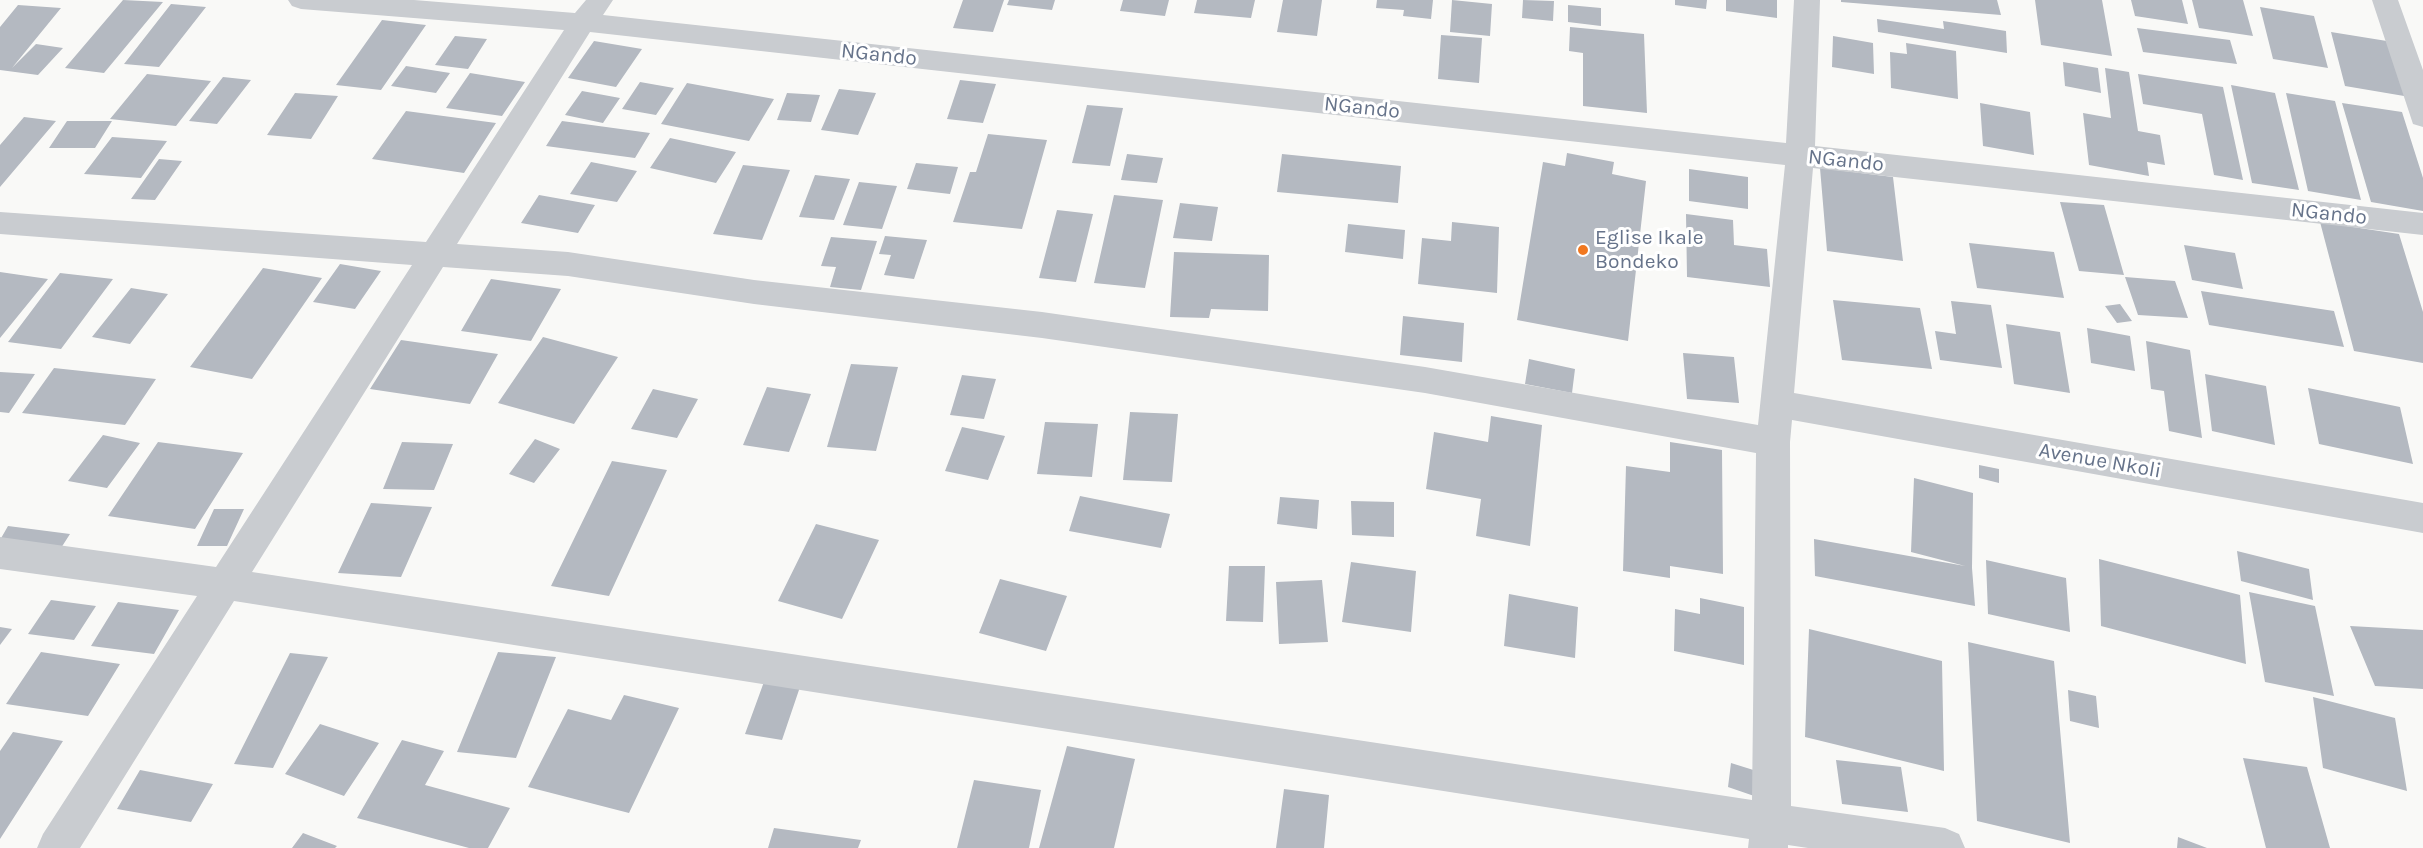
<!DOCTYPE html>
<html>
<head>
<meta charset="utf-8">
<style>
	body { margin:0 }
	canvas { display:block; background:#f9f9f7 }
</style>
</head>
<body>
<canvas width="2423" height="848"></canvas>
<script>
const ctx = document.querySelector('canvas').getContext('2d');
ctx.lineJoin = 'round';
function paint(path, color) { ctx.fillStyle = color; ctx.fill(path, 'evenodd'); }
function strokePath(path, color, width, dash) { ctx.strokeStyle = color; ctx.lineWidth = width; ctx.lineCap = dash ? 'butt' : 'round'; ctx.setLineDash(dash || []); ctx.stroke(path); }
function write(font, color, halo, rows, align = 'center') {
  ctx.font = font + ' Karla,sans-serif'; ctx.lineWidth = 6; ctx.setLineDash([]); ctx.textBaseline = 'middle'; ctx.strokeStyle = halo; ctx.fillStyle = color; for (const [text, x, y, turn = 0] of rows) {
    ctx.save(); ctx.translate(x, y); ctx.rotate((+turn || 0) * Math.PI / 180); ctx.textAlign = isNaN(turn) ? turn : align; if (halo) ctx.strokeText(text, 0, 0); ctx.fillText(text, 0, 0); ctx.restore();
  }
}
const building = new Path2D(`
	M123,0l40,2 -59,71 -39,-5z
	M963,0h41l-11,32 -40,-4z
	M1009,0h46l-3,10 -45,-5z
	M1123,0h46l-4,16 -45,-5z
	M1197,0h58l-4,18 -57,-5z
	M1283,0h39l-5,36 -40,-4z
	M1377,0h56l-2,19 -28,-3 1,-6 -28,-2z
	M1452,0l40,4 -2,32 -40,-4z
	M1523,0l31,1 -1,20 -31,-3z
	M1675,0h32l-1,9 -31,-4z
	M1726,0h51v18l-51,-7z
	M1841,0h156l4,15 -160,-13z
	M2035,0h67l10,56 -71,-11z
	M2131,0h51l6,24 -53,-8z
	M2192,0h51l10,36 -54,-8z
	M171,4l35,3 -47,60 -35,-3z
	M18,5l43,3 -49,60 24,-24 27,4 -25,27 -38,-5v-43z
	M1568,5l33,3v18l-33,-4z
	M2260,7l54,9 14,52 -55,-9z
	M1877,19l67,10 -1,-8 63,10 1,22 -129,-21z
	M382,20l44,5 -45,65 -45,-5z
	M1570,27l74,7 3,79 -64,-7v-53l-14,-2z
	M2137,28l93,12 7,24 -94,-12z
	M2331,32l62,10 17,55 -65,-11z
	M1441,35l41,3 -3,45 -41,-4z
	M455,36l32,3 -19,30 -33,-4z
	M1833,36l40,7 1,31 -42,-7z
	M594,41l48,8 -26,38 -48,-9z
	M1906,43l50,8 2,48 -67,-11 -1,-36 17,2z
	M2063,62l35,6 3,25 -36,-7z
	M406,66l44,7 -14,20 -45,-7z
	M2105,68l24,4 9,59 22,4 5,30 -18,-3 2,14 -60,-11 -6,-52 28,5z
	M470,73l55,9 -23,34 -56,-8z
	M147,74l64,7 -35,45 -66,-7z
	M2138,74l85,13 20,93 -29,-5 -12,-61 -59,-10z
	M223,77l28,3 -34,44 -28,-3z
	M960,80l36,4 -13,39 -36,-4z
	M640,82l34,6 -18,27 -34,-6z
	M687,83l87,16 -25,42 -88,-17z
	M2231,85l44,8 24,97 -47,-7z
	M839,89l37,4 -18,42 -37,-5z
	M582,91l38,7 -17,25 -38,-8z
	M295,93l43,3 -27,43 -44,-4z
	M787,93l33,2 -9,27 -34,-2z
	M2286,93l49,8 26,99 -53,-9z
	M1980,103l50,9 4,43 -51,-9z
	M2342,103l60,9 21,66v33l-52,-9z
	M1087,105l36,3 -13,58 -38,-3z
	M406,111l90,12 -32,50 -92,-14z
	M24,117l32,4 -56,66v-42z
	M67,121h45l-17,27h-46z
	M562,121l88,12 -15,25 -89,-12z
	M988,134l59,6 -25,89 -69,-7 17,-50h6z
	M112,137l55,4 -26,37 -57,-4z
	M670,138l66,14 -20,31 -66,-15z
	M1567,153l47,9 -2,12 34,7 -18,160 -111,-21 26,-158 22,4z
	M1127,154l36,4 -6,25 -36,-3z
	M1282,154l119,12 -3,37 -121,-11z
	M159,159l23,2 -27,39 -24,-1z
	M591,162l46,9 -20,31 -47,-8z
	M916,163l42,4 -8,27 -43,-5z
	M743,165l47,5 -28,70 -49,-6z
	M1820,168l73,9 10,84 -76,-10z
	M1689,169l59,8v32l-59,-8z
	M815,175l35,4 -16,41 -35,-3z
	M859,182l38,4 -15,43 -39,-4z
	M539,195l56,10 -17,28 -57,-10z
	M1114,195l49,5 -18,88 -51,-5z
	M2060,202l44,3 20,70 -45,-4z
	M1180,203l38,4 -6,34 -39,-3z
	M1057,210l36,4 -17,68 -37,-4z
	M1686,214l47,6 1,25 33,4 3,38 -83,-10z
	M1452,222l47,5 -2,66 -79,-9 4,-46 29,3z
	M2320,222l79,12 24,78v51l-69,-12z
	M1348,224l57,6 -2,29 -58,-7z
	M885,236l42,4 -13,39 -30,-4 7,-20 -12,-1z
	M831,237l46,4 -16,49 -31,-3 6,-20 -15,-1z
	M1969,243l85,9 10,46 -87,-10z
	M2184,245l51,8 8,36 -51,-9z
	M1174,252l95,3 -1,56 -57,-2 -2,9 -39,-1z
	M340,264l41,7 -26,38 -42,-7z
	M263,268l59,10 -70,101 -62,-12z
	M0,272l48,7 -48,59z
	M60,273l53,6 -52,70 -53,-7z
	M2125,277l50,4 13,37 -50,-3z
	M491,279l70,10 -30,52 -70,-10z
	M131,288l37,6 -38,50 -38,-7z
	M2201,291l133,20 10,36 -135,-22z
	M1833,300l87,8 12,61 -90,-9z
	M1951,301l40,4 11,63 -62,-8 -5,-29 21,3z
	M2120,304l12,17 -15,2 -12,-17z
	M1403,316l61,7 -2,39 -62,-7z
	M2006,324l54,8 10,61 -56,-9z
	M2087,328l43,8 5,35 -44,-8z
	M543,337l75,20 -44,67 -76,-21z
	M401,340l97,14 -28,50 -100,-15z
	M2146,341l44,9 12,88 -33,-7 -5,-40 -13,-2z
	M1683,353l51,4 5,46 -52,-4z
	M1529,359l46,10 -3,24 -47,-9z
	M851,364l47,3 -22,84 -49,-4z
	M54,368l102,11 -31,46 -103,-12z
	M0,372l35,2 -26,39 -9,-1z
	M2205,374l61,12 9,59 -63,-14z
	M962,375l34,4 -12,40 -34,-4z
	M767,387l44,7 -22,58 -46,-7z
	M2308,388l92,19 13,57 -94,-20z
	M653,389l45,10 -21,39 -46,-9z
	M1130,412l48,2 -6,68 -49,-2z
	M1491,416l51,9 -12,121 -54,-10 5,-37 -55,-10 8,-57 54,10z
	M1045,422l53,2 -6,53 -55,-3z
	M962,427l43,9 -17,44 -43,-9z
	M103,435l37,8 -33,45 -39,-7z
	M535,439l25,10 -26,34 -25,-9z
	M158,442l85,11 -48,76 -87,-13z
	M402,442l51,2 -19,46 -51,-1z
	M1670,442l52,8 1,124 -53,-8v12l-47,-7 3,-105 44,6z
	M612,461l55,9 -58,126 -58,-10z
	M1979,465l20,4v14l-20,-5z
	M1914,478l59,15 -1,75 3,38 -160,-30 -1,-37 151,27 -54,-14z
	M1080,496l90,18 -9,34 -92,-17z
	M1280,497l39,3 -2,29 -40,-5z
	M1351,501l43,1v35l-42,-2z
	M371,503l61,4 -31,70 -63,-4z
	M214,509h30l-17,37h-30z
	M816,524l63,16 -37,79 -64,-18z
	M8,526l62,8 -9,14 -61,-8z
	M2237,551l72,18 4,31 -72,-19z
	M2099,559l141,36 6,69 -145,-38z
	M1986,560l80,18 4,54 -82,-18z
	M1351,562l65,9 -5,61 -69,-10z
	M1229,566h36l-2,56 -37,-1z
	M1000,579l67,17 -21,55 -67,-18z
	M1322,580l6,62 -49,2 -3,-62z
	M2249,592l66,14 19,90 -69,-14z
	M1509,594l69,13 -3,51 -71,-12z
	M1700,598l44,9v58l-70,-14 1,-42 25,5z
	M51,600l45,6 -22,34 -46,-6z
	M118,602l61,8 -25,44 -63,-8z
	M2350,626l73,4v59l-48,-3z
	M0,627l12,2 -12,16z
	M1809,629l133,32 2,110 -139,-34z
	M1968,642l86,19 16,182 -93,-22z
	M41,652l79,12 -32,52 -82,-12z
	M498,652l58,5 -40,101 -59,-6z
	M290,653l38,4 -55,111 -39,-4z
	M765,679l36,5 -19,56 -37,-6z
	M2068,690l28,6 3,32 -29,-7z
	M624,695l55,13 -50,105 -101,-26 40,-78 43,11z
	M2313,697l82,21 12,73 -84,-23z
	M320,724l59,19 -35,53 -59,-22z
	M13,732l50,9 -63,98v-88z
	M402,740l42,11 -19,34 85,23 -22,40h-19l-112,-30z
	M1067,746l68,13 -21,89h-75z
	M2243,758l64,9 23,81h-64z
	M1836,760l65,7 7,45 -66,-8z
	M1731,763l32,10 -3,25 -32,-11z
	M140,770l73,14 -22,38 -74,-13z
	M974,780l67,10 -12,58h-72z
	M1284,789l45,6 -5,53h-48z
	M774,828l87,12 -3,8h-90z
	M303,833l34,13 -2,2h-43z
	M2178,837l29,11h-30z`);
const minor = new Path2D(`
	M288,0h126l161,13 11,-13h27l-10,15 1183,128 8,-143h26l-5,146 608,67v22l-610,-67 -19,225 629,110v30l-631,-113 -2,22 1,364 154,22 14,6 6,14h-157l-20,-3v3h-40l1,-9 -1515,-238 -154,247h-43l6,-14 154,-238 -197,-27v-32l216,30 196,-302 -412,-31v-22l426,30 138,-212 -263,-21 -9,-3zM590,32l1195,133 -27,260 -333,-58 -383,-55 -288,-32 -186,-28 -111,-8zM443,267l125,9 186,28 288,34 383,55 331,60 -4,347 -1500,-228z
	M2372,0h26l25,70v57l-10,-3z`);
const markers = [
	[1583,250,6,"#f17820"]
];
const streetNames = [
	["NGando",879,55,6],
	["NGando",1362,108,6],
	["NGando",1846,161,6],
	["NGando",2329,214,6],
	["Avenue Nkoli",2100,461,10]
];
const poiNames = [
	["Eglise Ikale",1595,238],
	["Bondeko",1595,262]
];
paint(building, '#b4b9c1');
paint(minor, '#c9ccd0');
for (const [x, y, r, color] of markers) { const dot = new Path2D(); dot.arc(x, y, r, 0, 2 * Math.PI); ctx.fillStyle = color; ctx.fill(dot); strokePath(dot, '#fff', 2); }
write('21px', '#66738a', '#fff', streetNames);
write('21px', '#66738a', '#fff', poiNames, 'left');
</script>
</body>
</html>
